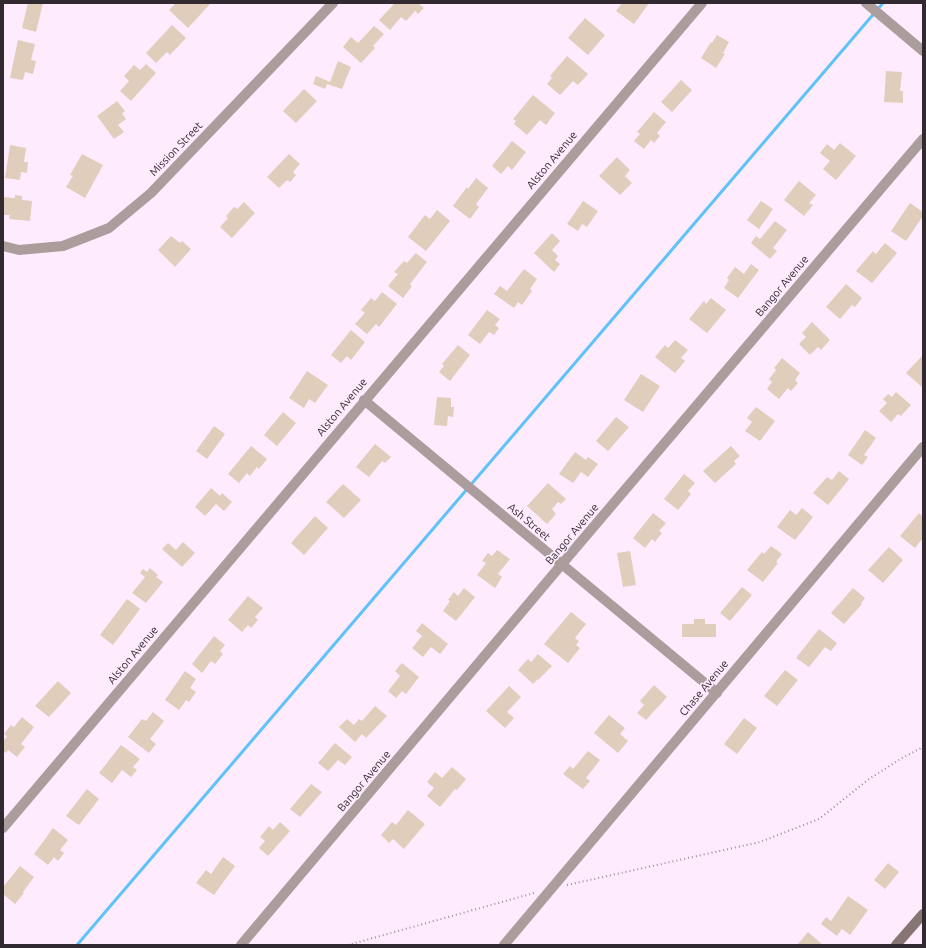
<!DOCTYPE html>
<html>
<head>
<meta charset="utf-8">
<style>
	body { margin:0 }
	#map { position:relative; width:926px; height:948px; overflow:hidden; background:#feebfe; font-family:Ubuntu,sans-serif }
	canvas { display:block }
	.frame { position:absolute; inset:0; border:4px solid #312a31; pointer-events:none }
</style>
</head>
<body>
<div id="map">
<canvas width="926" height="948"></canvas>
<div class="frame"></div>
</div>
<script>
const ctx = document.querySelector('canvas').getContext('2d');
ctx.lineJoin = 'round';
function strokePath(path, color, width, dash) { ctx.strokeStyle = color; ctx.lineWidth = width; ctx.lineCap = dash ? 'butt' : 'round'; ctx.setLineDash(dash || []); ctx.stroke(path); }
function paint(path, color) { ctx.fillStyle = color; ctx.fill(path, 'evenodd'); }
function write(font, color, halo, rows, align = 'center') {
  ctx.font = font + ' Ubuntu,sans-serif'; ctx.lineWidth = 3.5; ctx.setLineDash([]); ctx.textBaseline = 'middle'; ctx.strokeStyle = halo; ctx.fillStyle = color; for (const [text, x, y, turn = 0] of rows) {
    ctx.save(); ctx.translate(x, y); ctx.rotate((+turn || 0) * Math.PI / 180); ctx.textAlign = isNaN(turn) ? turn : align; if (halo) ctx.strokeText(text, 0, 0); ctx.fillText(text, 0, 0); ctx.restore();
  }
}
const stream = new Path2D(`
	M77,945l806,-942`);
const building = new Path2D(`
	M28,3h15l-7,29 -14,-4z
	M176,3h35l-23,25 -19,-18z
	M395,3h23l6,5 -6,6 -3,-3 -9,10 -5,-4 -11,13 -11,-10z
	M622,3h27l-15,21 -18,-13z
	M585,18l20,17 -17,20 -20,-17z
	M172,25l14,13 -16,17 -3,-3 -11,11 -10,-10z
	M374,26l10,8 -11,12 2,2 -14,15 -18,-16 8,-10 7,6z
	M717,35l12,7 -6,11 2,1 -9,14 -15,-10 10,-16 1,1z
	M18,40l17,4 -4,16 5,1 -3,13 -8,-2 -2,8 -13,-2z
	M567,56l21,18 -10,11 -5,-4 -13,14 -13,-11 5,-6 -2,-2z
	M338,61l13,6 -9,22 -15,-5 -2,5 -12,-5 3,-8 14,6z
	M146,64l10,9 -25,28 -11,-10 9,-10 -5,-5 10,-11 6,5z
	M886,71l16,1 -2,19h3v12l-19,-1z
	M681,80l11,10 -20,22 -11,-10z
	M304,89l13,12 -21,22 -13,-12z
	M533,95l22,18 -9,12 -6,-5 -13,15 -13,-11 2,-3 -3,-2z
	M117,101l8,10 -3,3 4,5 -8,6 6,7 -10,7 -17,-23z
	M654,112l12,10 -9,11 3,3 -6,7 -3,-3 -7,9 -10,-8 6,-7 -3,-2z
	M512,141l14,11 -14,18 -4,-4 -7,8 -9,-8z
	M840,143l16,13 -20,24 -13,-11 7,-8 -10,-8 7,-9 7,6z
	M10,145l16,3 -2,14h4l-1,11 -6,-1 -1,8 -15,-2z
	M82,154l21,11 -18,33 -19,-11 7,-11 -3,-1z
	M289,154l11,10 -7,8 3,3 -6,7 -3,-2 -8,8 -12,-11z
	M617,157l13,13 -5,6 7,7 -12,12 -21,-19z
	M476,178l12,10 -12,16 3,3 -9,12 -17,-13 14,-19 1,2z
	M799,181l17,14 -7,8 4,2 -9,11 -20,-16z
	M15,195l7,1v4l10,1 -2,20 -21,-2 1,-4h-7v-18l12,1z
	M583,201l15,10 -11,16 -5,-3 -4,7 -11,-7z
	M761,201l12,8 -14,20 -12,-9z
	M244,202l11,11 -23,25 -12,-11 8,-9 -2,-2 8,-9 3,2z
	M910,203l13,9v4l-17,25 -15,-10z
	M437,210l13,11 -24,30 -18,-14 17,-22 5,4z
	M775,221l12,9 -14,18 4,3 -7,8 -19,-16 5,-7 4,3z
	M552,233l8,8 -8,9 6,6 -3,4 5,4 -6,8 -20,-19z
	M171,236l9,7 2,-2 9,8 -16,18 -17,-17z
	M885,243l12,10 -25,30 -16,-12 17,-20 3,3z
	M416,253l11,9 -17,22 2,2 -9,12 -15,-12 10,-12 -4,-2 10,-11 3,2z
	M751,264l8,6 -21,28 -14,-10 5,-8 -2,-2 8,-11 9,7z
	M524,269l13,10 -7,10 2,2 -10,14 -4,-3 -4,6 -20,-14 6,-8 7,5z
	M846,284l16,14 -7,9 -3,-2 -12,14 -14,-12z
	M382,292l15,12 -18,23 -3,-3 -9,10 -12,-10 10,-11 -4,-3 10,-12 4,3z
	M711,298l15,12 -19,23 -18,-14 15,-18 2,3z
	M487,310l13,9 -5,6 4,3 -5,7 -5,-3 -9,12 -12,-9z
	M812,322l18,18 -9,10 -3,-3 -8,8 -11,-11 7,-7 -4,-4z
	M351,330l14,12 -14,18 -4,-4 -6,7 -10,-8z
	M675,340l13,10 -7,8 4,3 -10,12 -20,-16 10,-12 3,3z
	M458,345l12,10 -20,26 -11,-9 5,-6 -2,-2z
	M923,355v33l-17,-15z
	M782,358l18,15 -5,7 3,3 -7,8 -3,-3 -9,11 -12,-10 5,-7 -3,-3 7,-9 -2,-2z
	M307,371l21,14 -13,18 -6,-4 -5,9 -15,-10z
	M641,374l19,12 -17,26 -19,-12z
	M896,392l15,13 -10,11 -3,-2 -7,8 -12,-11 8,-8 -4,-4 5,-5 4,3z
	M437,397l14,1v9h3l-1,10 -5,-1 -1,10 -13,-1z
	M756,407l19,14 -15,20 -15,-10 7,-9 -5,-4z
	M283,412l13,11 -19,23 -13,-11z
	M616,417l13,10 -21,24 -12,-10z
	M214,426l11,8 -18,25 -11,-8z
	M865,430l11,8 -12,17 4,2 -6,8 -14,-10z
	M375,444l16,13 -6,6 -3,-2 -13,16 -13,-10z
	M251,446l16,13 -8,10 -2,-2 -7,9 -3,-3 -8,10 -11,-9z
	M731,446l9,10 -6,5 2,3 -21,19 -12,-12z
	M575,452l11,8 2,-3 10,7 -10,13 -7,-5 -8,11 -14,-9z
	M839,471l10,8 -21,26 -15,-12 14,-16 5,3z
	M684,474l11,9 -7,8 3,3 -13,16 -14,-11z
	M548,483l18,16 -5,5 -3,-2 -6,7 4,5 -9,10 -20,-18z
	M343,484l18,16 -17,18 -18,-16z
	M211,488l9,8 2,-3 10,9 -8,9 -8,-7 -11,12 -10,-9z
	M802,508l11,9 -18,23 -18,-13 13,-17 6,5z
	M653,513l13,10 -7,8 3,2 -7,9 -3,-3 -7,9 -12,-10z
	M919,513l4,4v21l-8,10 -15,-12z
	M315,516l13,12 -24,27 -13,-12z
	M183,542l12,11 -13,14 -20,-18 6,-6 8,7z
	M771,546l11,8 -6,8 2,1 -15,19 -16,-12 15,-18 2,2z
	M889,547l14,13 -20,23 -15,-13z
	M497,550l13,9 -12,15 4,3 -7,11 -18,-13 9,-12 -4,-2 6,-8 4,3z
	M630,551l6,34 -13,2 -6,-34z
	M150,568l8,7 -2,2 7,5 -17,21 -14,-10 13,-16 -5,-4 3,-4 4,3z
	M742,587l10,8 -22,26 -10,-8z
	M464,588l11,9 -19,24 -13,-10 7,-10 -2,-1 6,-8 4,4z
	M853,588l12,10 -4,5 1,1 -18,20 -13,-11z
	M248,596l15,12 -8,9 3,3 -7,8 -3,-3 -6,7 -14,-12z
	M127,599l13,10 -27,36 -13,-10z
	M571,612l15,12 -11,14 4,3 -3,4 4,3 -12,15 -24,-19z
	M694,619h11v5h11v13h-34v-13h12z
	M422,623l26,21 -8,10 -9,-7 -8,10 -11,-9 10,-12 -6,-5z
	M819,629l18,14 -6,8 -6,-4 -16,20 -13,-9z
	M214,636l11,9 -5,6 3,3 -8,10 -4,-3 -9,12 -10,-9z
	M538,654l14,12 -14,14v-1l-5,5 -15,-14 10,-11 3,3z
	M402,663l17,14 -13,17 -4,-3 -6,7 -8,-7 12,-15 -5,-5z
	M785,670l13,10 -21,26 -13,-10z
	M185,671l11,8 -6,9 6,4 -7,10 -3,-2 -7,10 -14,-10z
	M58,681l13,12 -22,24 -14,-11z
	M654,685l13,12 -21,23 -9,-7 7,-8 -4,-4z
	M509,686l12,11 -14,15 7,6 -9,10 -19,-17z
	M375,706l12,10 -21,22 -4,-4 -7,8 -16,-15 8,-8 7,6 5,-6 3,2z
	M153,712l11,9 -14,18 6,5 -7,9 -21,-16 14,-18 4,2z
	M609,715l16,13 -5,6 8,7 -10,12 -24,-20z
	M22,717l12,10 -13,17 4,3 -8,10 -9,-7 -2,3 -3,-2v-9l4,-6 -3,-2 7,-9 3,2z
	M744,718l13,10 -20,26 -13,-10z
	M335,743l17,14 -7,8 -7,-5 -10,11 -10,-8z
	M121,745l19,14 -7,8 4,3 -6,7 -9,-7 -10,13 -13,-10z
	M588,751l12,9 -14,18 4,3 -7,8 -20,-15 7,-8 3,3z
	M452,767l14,12 -9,11 -2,-1 -15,18 -13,-11 7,-8 -7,-6 8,-10 7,6z
	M311,784l11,8 -22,25 -10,-8z
	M87,789l12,10 -20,26 -13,-9z
	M408,810l17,14 -21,25 -11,-10 -4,4 -8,-8 11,-13 4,3z
	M280,822l10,9 -22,25 -9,-8 6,-7 -5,-4 9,-11 4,4z
	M53,828l15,12 -8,10 4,3 -6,8 -4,-4 -6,8 -14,-11z
	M223,857l12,9 -21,29 -18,-12 10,-13 5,4z
	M888,863l11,9 -14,17 -11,-9z
	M20,866l14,11 -11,15 1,1 -9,11 -12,-10v-7z
	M848,896l20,14 -18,25 -8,-6 -5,7 -16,-12 5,-7 5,4z
	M808,932l15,13h-26z`);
const path = new Path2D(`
	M567,885l193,-43 59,-23 50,-40 33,-21 21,-11
	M348,945l186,-52`);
const street = new Path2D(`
	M866,3l57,48
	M3,246l16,4 44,-4 46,-18 42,-35 182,-190
	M364,400l353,293
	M3,828l699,-825
	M241,945l321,-381 361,-425
	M504,945l419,-498`);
const secondary = new Path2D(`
	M896,945l27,-31`);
const streetNames = [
	["Mission Street",176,149,-46],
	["Alston Avenue",552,160,-50],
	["Bangor Avenue",782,286,-50],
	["Alston Avenue",342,407,-50],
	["Ash Street",529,522,40],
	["Bangor Avenue",572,534,-50],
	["Alston Avenue",133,655,-50],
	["Chase Avenue",704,688,-50],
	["Bangor Avenue",364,781,-50]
];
strokePath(stream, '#5fc3fa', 3);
paint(building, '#e0cdbb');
strokePath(path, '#9d909d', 2, [1, 3]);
strokePath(street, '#aa9d9c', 10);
strokePath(secondary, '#867573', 10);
write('11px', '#312a31', '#feebfe', streetNames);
</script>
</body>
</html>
